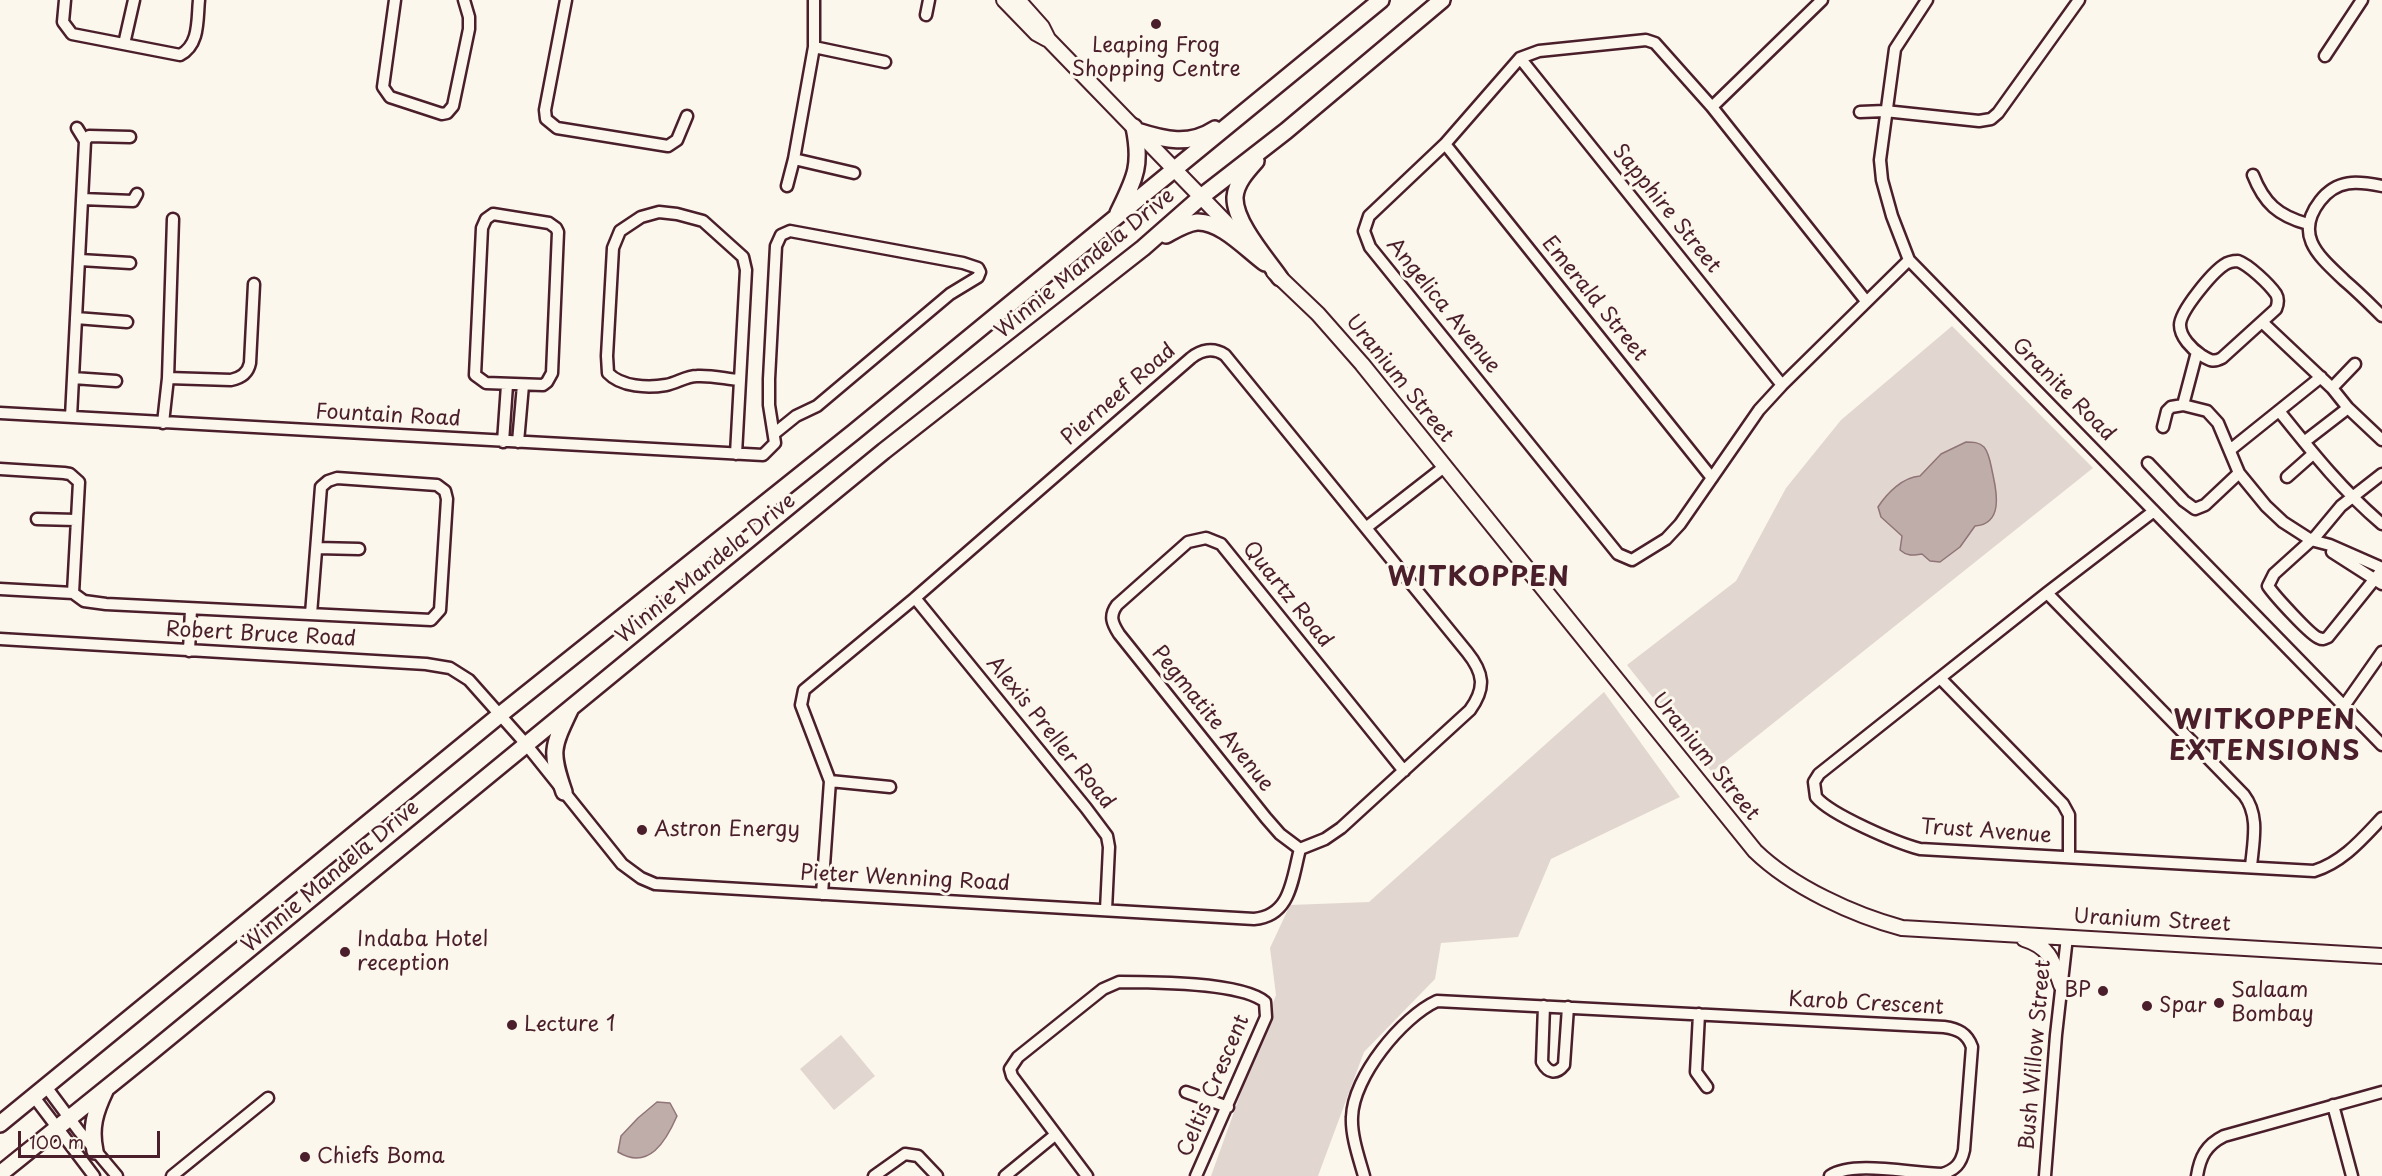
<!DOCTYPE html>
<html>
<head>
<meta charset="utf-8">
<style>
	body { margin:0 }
	#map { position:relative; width:2382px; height:1176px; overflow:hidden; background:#fbf7ec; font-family:"Playpen Sans",sans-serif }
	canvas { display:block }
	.scale { position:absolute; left:18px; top:1131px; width:142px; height:27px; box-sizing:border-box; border:3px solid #4a1f2b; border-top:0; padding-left:8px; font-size:18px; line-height:21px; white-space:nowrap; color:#4a1f2b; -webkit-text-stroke:4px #fbf7ec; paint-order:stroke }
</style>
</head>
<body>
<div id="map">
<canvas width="2382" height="1176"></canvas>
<div class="scale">100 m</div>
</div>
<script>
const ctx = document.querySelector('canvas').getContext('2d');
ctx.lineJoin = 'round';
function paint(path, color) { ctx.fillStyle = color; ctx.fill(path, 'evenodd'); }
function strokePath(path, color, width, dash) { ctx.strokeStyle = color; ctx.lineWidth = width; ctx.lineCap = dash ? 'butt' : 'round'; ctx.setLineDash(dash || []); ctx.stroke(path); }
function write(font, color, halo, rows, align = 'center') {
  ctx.font = font + ' "Playpen Sans",sans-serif'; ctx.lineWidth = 6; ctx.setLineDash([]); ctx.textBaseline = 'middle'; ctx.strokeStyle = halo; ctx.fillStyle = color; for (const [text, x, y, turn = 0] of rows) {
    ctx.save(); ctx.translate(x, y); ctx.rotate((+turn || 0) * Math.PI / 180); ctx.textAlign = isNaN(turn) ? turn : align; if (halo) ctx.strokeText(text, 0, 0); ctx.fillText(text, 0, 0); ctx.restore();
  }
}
const green = new Path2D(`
	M1952,326l141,142 -381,304 -85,-107 109,-84 50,-93 55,-68z
	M1604,692l76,105 -129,62 -33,78 -77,6 -6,36 -71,73 -46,124h-107l65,-181 -6,-47 20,-43 79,-3z
	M841,1035l34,41 -41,34 -34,-41z`);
const water = new Path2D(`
	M1966,442c7,0 13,0 18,5 6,7 7,20 9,28 4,18 10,49 -18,51l-15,21 -20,15 -10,-1 -8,-7c-9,1 -14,3 -22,-4l2,-14 -21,-19 -3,-10c9,-14 25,-30 42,-31l21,-22z
	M657,1102l13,1 7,13c-11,25 -28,55 -59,36l3,-16 17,-18z`);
const minor = new Path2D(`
	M65,0l-2,22 9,12 108,21c20,-10 17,-36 19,-55
	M395,0l-12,87 7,10 52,17 5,-1 6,-7 16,-77v-12l-5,-17
	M566,0l-21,110 1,9 11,9 111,18 9,-6 10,-24
	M1927,0l-32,49 -15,111 2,20 10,36 17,44 473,485
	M926,15l3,-15
	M124,44l10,-44
	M814,47l71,15
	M2325,56l37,-56
	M1520,58l262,327
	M1712,107l110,-107
	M1860,112l25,-1 94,10 12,-2 7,-6 81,-113
	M85,141l4,-5 41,1
	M1445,144l267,334
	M794,159l60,14
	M2253,175c11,28 25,41 55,49
	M787,186l7,-27 20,-112v-47
	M2382,186c-25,-5 -45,-7 -62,15 -27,35 0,56 25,80 13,11 25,23 37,35
	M82,199l51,2 4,-7
	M493,214l56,9 7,5 2,4 -6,141 -5,9 -4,3 -57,-2 -11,-8 7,-147 4,-9z
	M80,260l50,3
	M2238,261c11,4 31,23 38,33 3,5 2,10 0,15l-54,49c-9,5 -13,2 -21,-3 -9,-6 -21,-18 -21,-30 0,-14 32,-52 44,-60 4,-3 9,-4 14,-4z
	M1866,301l-154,-194 -57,-64 -9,-3 -107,11 -19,7 -75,86 -76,72 -5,15 6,16 248,307 14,6 34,-21 14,-15 79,-114 23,-25 127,-125
	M76,318l51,4
	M2262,322l70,66 16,20 34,32
	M73,378l43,3
	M168,378l63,2c10,-2 17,-7 19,-17l4,-79
	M2332,388l23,-24
	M2183,405l14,-53
	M2279,411c33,41 62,78 103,113
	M0,413l763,42 12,-12 -6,-38v-26l7,-133 5,-11 9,-4 173,32 15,5 2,4 -2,5 -28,17 -133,112 -21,10 -21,17
	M71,417l14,-276 -8,-13
	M163,423l5,-45 5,-159
	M2163,427l4,-16 4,-4 12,-2 24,6 11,12 21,50 27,33 17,16 28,18 19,5 52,23
	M503,442l4,-57
	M518,442l5,-57
	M2304,442l44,-34
	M2230,450l91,-73
	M736,454l10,-184 -3,-13 -40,-36 -26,-7 -18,-2 -18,5 -21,14 -7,17 -6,108 1,17c13,14 40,15 58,12 11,-2 20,-9 31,-9 14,-1 29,3 42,4
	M2148,463l36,38 11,8 10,-4 34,-32
	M0,469l64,4 6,1 9,8 -6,111
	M2382,474l-41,32 -25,30 -42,38 -6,12c6,9 43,50 51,52 4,2 5,1 9,-1l54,-67
	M2287,477l26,-23
	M2154,511l-107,82 -228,181 -5,8 2,15c15,18 81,46 104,52l394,22c29,-9 48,-32 68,-53
	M37,519l39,1
	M1367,527l77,-60
	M317,548l42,1
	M2332,552l50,32
	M0,589l73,4 11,8 22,3 325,16 9,-10 7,-111 -2,-8 -8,-6 -100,-7 -9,3 -7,6 -10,127
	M2047,593l197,202c16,21 9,47 7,72
	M915,598l171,210 21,28 2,11 -3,63
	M0,639l426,25 24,4 19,12 56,63 97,121 19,14 14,6 599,35c37,-3 38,-40 46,-70
	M189,651l2,-42
	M1941,679l122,125 6,11v41
	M2344,706l38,-54
	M830,781l60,6
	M1300,849l-20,-15 -14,-16 -147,-184c-7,-11 -10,-18 -2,-29l71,-63 18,-4 15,6 183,227
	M822,894l8,-113 -29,-76 3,-15 111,-92 276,-240c10,-8 22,-11 34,-3l242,297c17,21 19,36 3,58l-129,118 -16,11 -25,10
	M1544,1006l-2,56c6,11 14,13 22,3l4,-58
	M1699,1014l-3,58 11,15
	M47,1088l32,43 38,45
	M1186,1092l42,15
	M34,1097l60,79
	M2333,1105l19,71
	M172,1176l96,-78
	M874,1176l31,-22 13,2 19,20
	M1005,1176l50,-41
	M1087,1176l-75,-100 -2,-7 8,-12 85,-68 16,-7c33,0 122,0 146,20l1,15 -70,159
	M1364,1176c-5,-18 -13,-40 -12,-59 1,-40 50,-100 85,-116l507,26c14,2 23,6 28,20l-8,103c-3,14 -9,20 -22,24 -29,0 -88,-14 -112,2
	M2045,1176l11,-141 11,-98
	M2197,1176c3,-19 9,-31 27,-40l158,-44`);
const tertiary = new Path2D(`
	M1004,0l32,33 11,6
	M1018,0l24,27 6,12 192,198
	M1274,272l44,42 44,50 393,487c37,36 99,64 147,77l480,28
	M2024,939c26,8 29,22 37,46`);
const secondary = new Path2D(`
	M1137,131c28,9 52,15 78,-2
	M1256,161c-9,10 -20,22 -21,36 -1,25 31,61 45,81
	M1118,213c17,-35 24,-47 16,-86
	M1166,235c9,-5 20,-12 31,-13 24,-1 49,27 68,41
	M564,792c-14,-41 -12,-44 6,-82
	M0,1124l501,-410 353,-282 527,-432
	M95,1151c-5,-23 0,-39 10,-60
	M0,1174l149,-120 735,-603 259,-203 58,-51 85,-66 156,-131`);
const markers = [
	[1156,24,6,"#4a1f2b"],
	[642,830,6,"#4a1f2b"],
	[345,952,6,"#4a1f2b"],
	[2103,991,6,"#4a1f2b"],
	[2219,1003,6,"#4a1f2b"],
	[2147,1006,6,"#4a1f2b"],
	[512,1025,6,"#4a1f2b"],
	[305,1157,6,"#4a1f2b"]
];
const poiNames = [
	["Leaping Frog",1156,46,"center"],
	["Shopping Centre",1156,70,"center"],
	["Astron Energy",654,830],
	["Indaba Hotel",357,940],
	["reception",357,964],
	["BP",2091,991,"right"],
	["Salaam",2231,991],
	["Bombay",2231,1015],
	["Spar",2159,1006],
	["Lecture 1",524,1025],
	["Chiefs Boma",317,1157]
];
const streetNames = [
	["Sapphire Street",1666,209,51],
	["Winnie Mandela Drive",1085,264,-39],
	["Emerald Street",1594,299,51],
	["Angelica Avenue",1443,306,51],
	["Uranium Street",1399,379,51],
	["Granite Road",2063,390,45],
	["Pierneef Road",1119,395,-41],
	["Fountain Road",388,416,3],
	["Winnie Mandela Drive",706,569,-39],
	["Quartz Road",1287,595,51],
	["Robert Bruce Road",261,635,3],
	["Pegmatite Avenue",1212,719,51],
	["Alexis Preller Road",1050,733,51],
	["Uranium Street",1705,757,51],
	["Trust Avenue",1986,832,4],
	["Winnie Mandela Drive",331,877,-40],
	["Pieter Wenning Road",905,879,3],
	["Uranium Street",2152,921,3],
	["Karob Crescent",1866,1004,3],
	["Bush Willow Street",2036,1055,-85],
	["Celtis Crescent",1214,1086,-67]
];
const districtNames = [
	["WITKOPPEN",1479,579],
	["WITKOPPEN",2265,722],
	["EXTENSIONS",2265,753]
];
paint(green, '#e2d7d0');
paint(water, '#bfadaa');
strokePath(water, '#907477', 1.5);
strokePath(minor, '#4a1f2b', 15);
strokePath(tertiary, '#4a1f2b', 18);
strokePath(secondary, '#4a1f2b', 20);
strokePath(minor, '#fbf7ec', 10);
strokePath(tertiary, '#fbf7ec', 14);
strokePath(secondary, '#fbf7ec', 15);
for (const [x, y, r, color] of markers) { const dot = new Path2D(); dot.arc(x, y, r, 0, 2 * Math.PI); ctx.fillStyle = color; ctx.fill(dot); strokePath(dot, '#fbf7ec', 2); }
write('21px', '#4a1f2b', '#fbf7ec', poiNames, 'left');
write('21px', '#4a1f2b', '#fbf7ec', streetNames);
ctx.letterSpacing = '1.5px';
write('bold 27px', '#4a1f2b', '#fbf7ec', districtNames);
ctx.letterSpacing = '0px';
</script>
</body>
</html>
